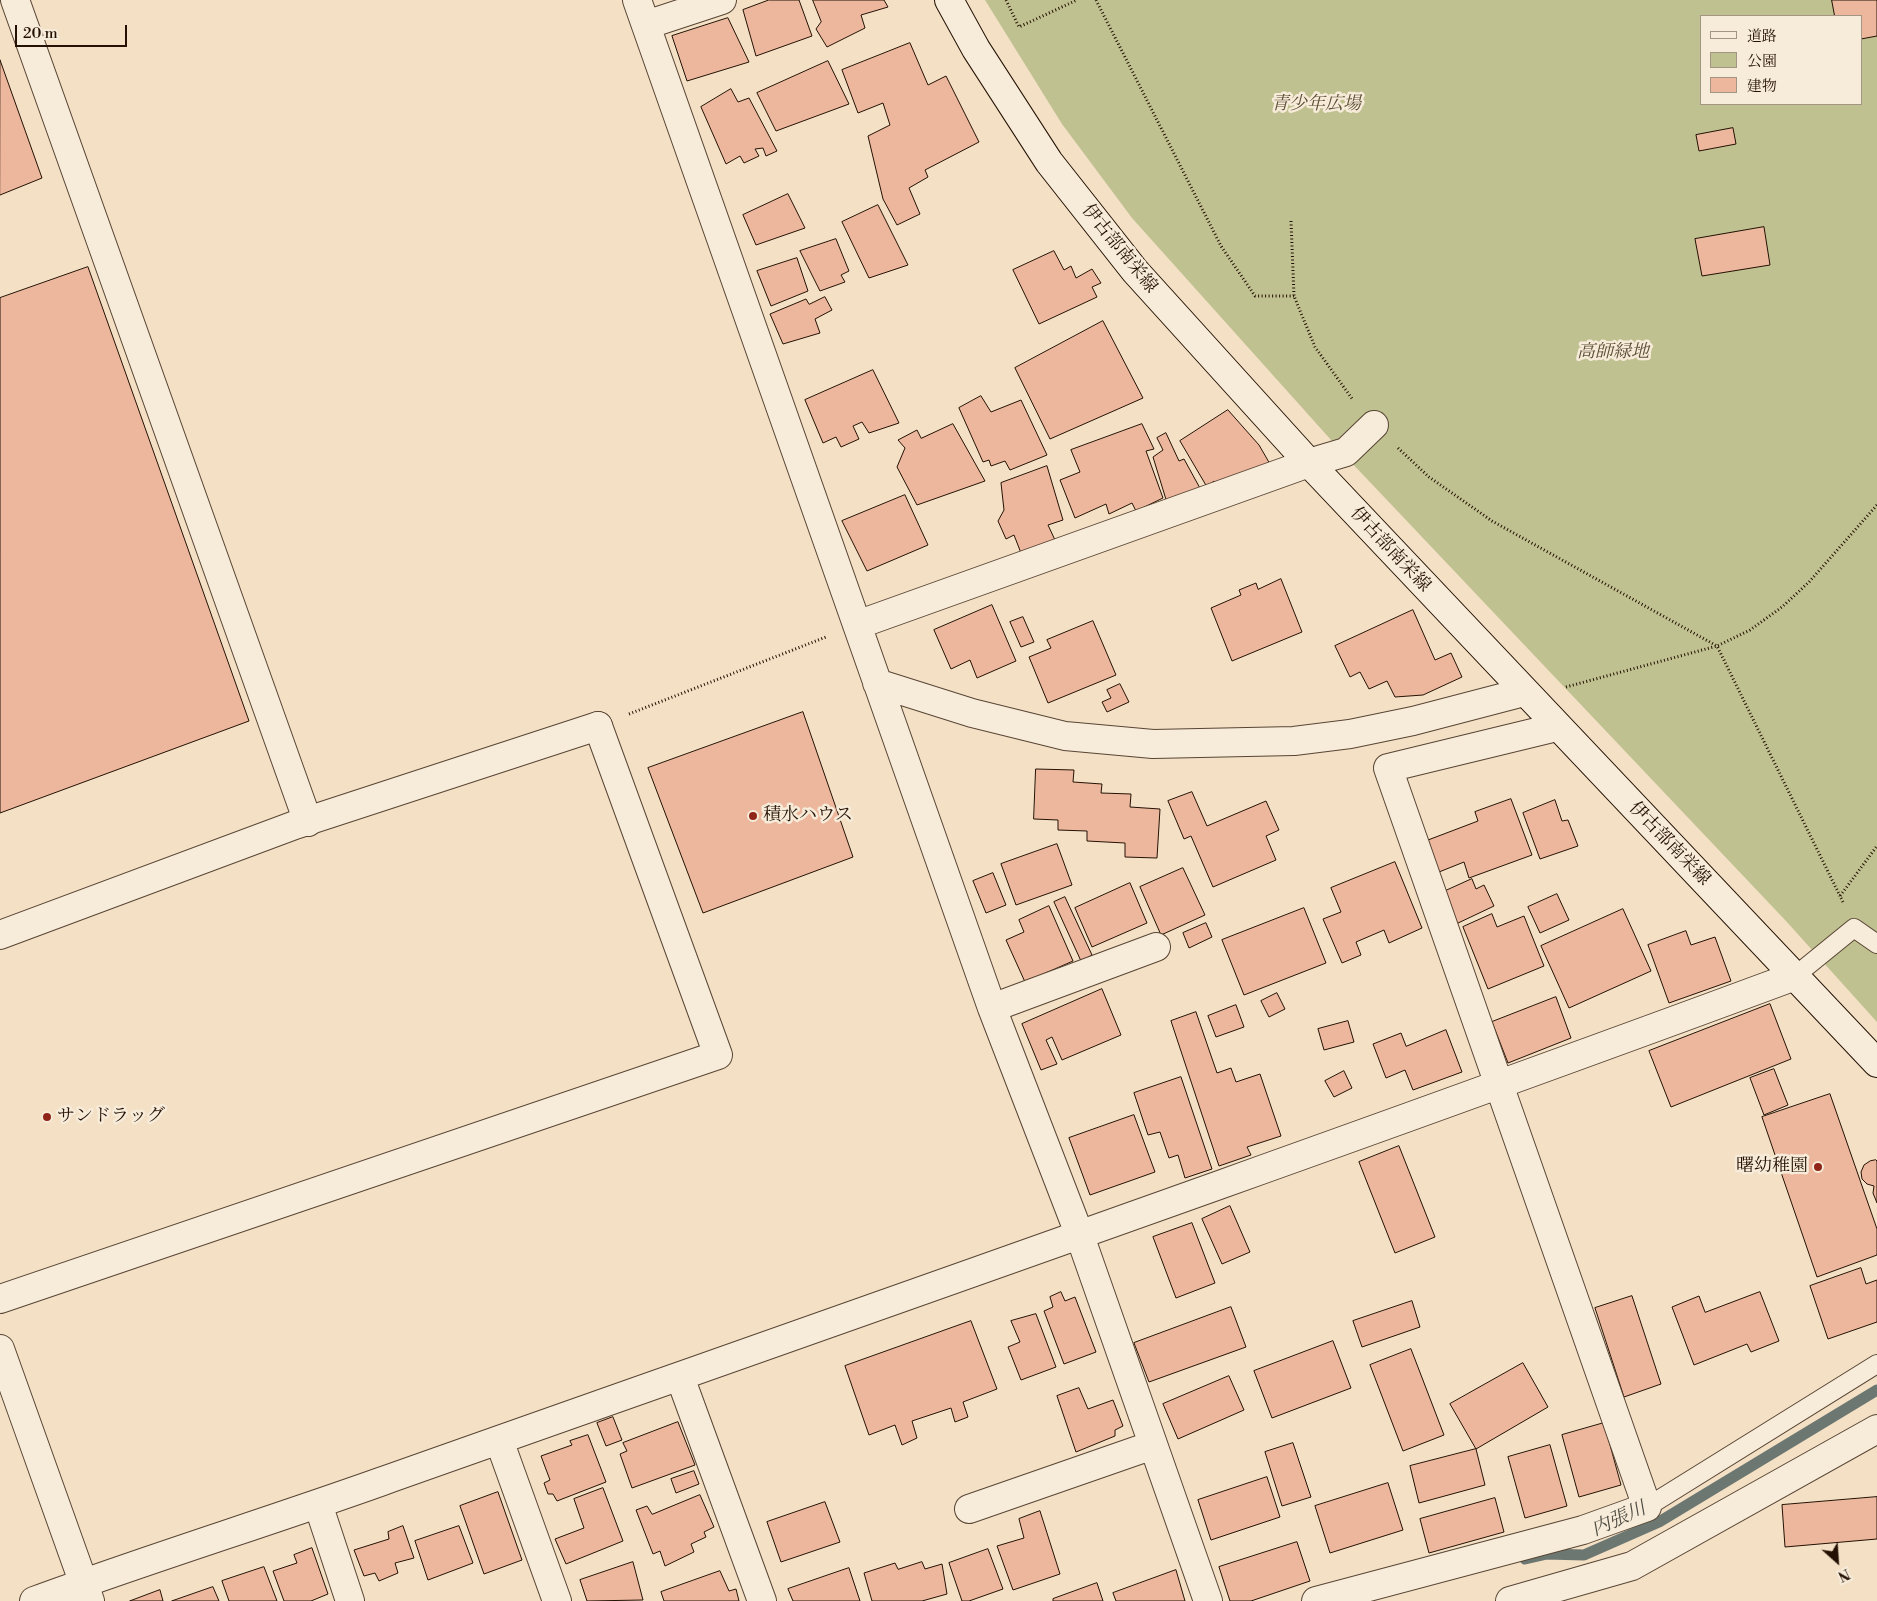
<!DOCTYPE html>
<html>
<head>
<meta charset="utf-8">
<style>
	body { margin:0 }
	#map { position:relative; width:1877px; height:1601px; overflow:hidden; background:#f3e0c5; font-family:"Libre Bodoni","Noto Serif JP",serif }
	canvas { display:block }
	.legend { position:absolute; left:1700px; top:15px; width:162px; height:90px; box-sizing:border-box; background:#f7ebd9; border:1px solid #a39483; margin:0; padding:6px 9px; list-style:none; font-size:15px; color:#241103 }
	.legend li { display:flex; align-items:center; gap:10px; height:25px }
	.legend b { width:25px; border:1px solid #a39483 }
	.north { position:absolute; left:1812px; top:1536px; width:50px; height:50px; -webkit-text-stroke:4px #f7ebd9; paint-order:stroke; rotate:154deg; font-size:14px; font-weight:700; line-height:20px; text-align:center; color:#241103 }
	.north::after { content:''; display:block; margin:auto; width:18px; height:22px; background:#241103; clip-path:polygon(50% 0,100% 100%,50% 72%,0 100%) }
	.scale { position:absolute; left:15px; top:25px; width:112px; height:22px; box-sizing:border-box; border:2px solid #241103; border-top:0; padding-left:6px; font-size:15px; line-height:18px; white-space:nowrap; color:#241103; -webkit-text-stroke:4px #f7ebd9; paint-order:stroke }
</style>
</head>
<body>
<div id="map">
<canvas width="1877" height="1601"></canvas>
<ul class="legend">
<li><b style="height:6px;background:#f7ebd9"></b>道路</li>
<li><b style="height:14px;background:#c0c191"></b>公園</li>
<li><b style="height:14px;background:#edb79e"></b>建物</li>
</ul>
<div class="north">N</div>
<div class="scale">20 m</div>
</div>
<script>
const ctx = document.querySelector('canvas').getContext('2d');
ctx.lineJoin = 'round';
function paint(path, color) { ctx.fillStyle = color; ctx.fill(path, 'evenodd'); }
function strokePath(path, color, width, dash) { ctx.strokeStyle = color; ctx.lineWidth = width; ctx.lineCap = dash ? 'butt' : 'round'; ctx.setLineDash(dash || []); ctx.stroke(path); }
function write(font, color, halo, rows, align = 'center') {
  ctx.font = font + ' "Libre Bodoni","Noto Serif JP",serif'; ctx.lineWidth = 5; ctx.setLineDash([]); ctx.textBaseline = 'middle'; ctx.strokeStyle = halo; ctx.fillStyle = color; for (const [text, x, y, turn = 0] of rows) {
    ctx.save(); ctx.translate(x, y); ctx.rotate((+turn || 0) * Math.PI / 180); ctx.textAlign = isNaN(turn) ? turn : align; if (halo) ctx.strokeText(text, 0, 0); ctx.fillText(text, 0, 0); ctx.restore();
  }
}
const green = new Path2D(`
	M985,0h892v1022l-91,-101 -437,-461 -217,-242 -70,-94zM1701,16h160v88h-160z`);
const stream = new Path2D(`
	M1525,1559l22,-5 37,1 75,-33 218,-132`);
const building = new Path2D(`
	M769,0h30l13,36 -56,20 -13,-46z
	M813,0h71l4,7 -27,8 4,13 -38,19 -11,-18 5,-7z
	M1832,0h45v36l-16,3v-23h-26z
	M728,18l21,44 -62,19 -15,-45z
	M910,43l18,42 18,-9 33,66 -54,28 3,7 -19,11 11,26 -23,11 -14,-26 -15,-63 22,-11 -7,-22 -25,10 -16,-43z
	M0,60l42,118 -42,17z
	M828,61l21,43 -73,27 -19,-38z
	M731,89l7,13 11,-4 28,53 -11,5 -3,-8 -8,1 4,7 -15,7 -4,-7 -14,8 -25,-57z
	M1733,128l3,16 -37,7 -3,-16z
	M788,194l17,34 -49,17 -13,-30z
	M878,205l30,60 -39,13 -27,-56z
	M1764,227l6,38 -68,11 -7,-37z
	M836,239l13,32 -8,4 4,7 -25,9 -20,-40z
	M1054,251l10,19 7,-4 5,12 16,-9 9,14 -9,4 5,10 -58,27 -26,-54z
	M797,258l11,33 -37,15 -14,-35z
	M88,267l161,454 -249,92v-515z
	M825,297l7,13 -17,9 5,14 -37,11 -13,-30 36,-15 3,5z
	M1103,321l40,77 -93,41 -35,-71z
	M873,370l26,53 -30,10 -7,-11 -9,4 6,13 -18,8 -5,-10 -13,6 -18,-43z
	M981,396l10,16 30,-12 26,55 -37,15 -5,-9 -14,5 -2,-6 -6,2 -24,-54z
	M1228,410l31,35 11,19 -52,22 -4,-5 -7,6 -27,-46z
	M953,424l32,57 -68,24 -20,-38 8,-19 -7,-8 19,-10 4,8z
	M1142,424l12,25 -8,2 17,47 -27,13 -4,-8 -23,11 -3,-10 -31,14 -15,-38 20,-8 -9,-22z
	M1166,433l13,28 5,-2 17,31 -33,16 -15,-49 10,-7 -6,-12z
	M1047,466l16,54 -15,5 7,15 -34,13 -7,-18 -8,4 -8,-18 6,-11 -3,-27z
	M905,495l23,50 -61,26 -25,-50z
	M1281,579l21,53 -70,29 -21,-53 30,-13 -2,-5 17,-7 2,6z
	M992,605l24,56 -39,17 -7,-18 -19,9 -17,-39z
	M1413,610l22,50 16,-7 11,24 -39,18 -28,2 -8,-16 -18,8 -9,-17 -10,5 -15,-31z
	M1023,617l11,25 -13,5 -11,-25z
	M1093,621l23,54 -68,28 -19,-46 22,-9 -4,-8z
	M1120,684l9,18 -22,10 -5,-10 9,-4 -4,-8z
	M803,712l50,145 -150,56 -55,-145z
	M1036,769l38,1 -1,12 29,2 -1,9 30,1 -1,13 30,2 -3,49 -32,-1v-14l-38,-2v-10l-29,-1v-10l-24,-1z
	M1192,792l15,34 59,-25 13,29 -13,6 10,24 -63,27 -22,-51 -7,3 -16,-38z
	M1511,799l21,56 -63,23 -5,-16 -25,10 -11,-32 50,-19 -3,-9z
	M1555,800l7,21 6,-1 10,26 -38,13 -17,-46z
	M1057,844l15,41 -56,20 -15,-41z
	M1395,862l27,66 -33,15 -5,-13 -28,12 5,13 -19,8 -19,-44 18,-7 -10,-24z
	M1183,868l22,47 -44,20 -21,-48z
	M993,873l13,32 -20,8 -13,-32z
	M1472,879l4,10 8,-4 10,21 -38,18 -15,-31z
	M1130,883l17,40 -55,24 -17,-39z
	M1557,894l12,26 -29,13 -12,-26z
	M1065,897l27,58 -11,6 -27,-59z
	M1049,906l24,55 -48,21 -19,-42 18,-8 -5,-12z
	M1304,908l22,55 -82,32 -22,-55z
	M1623,909l28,62 -82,37 -28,-62z
	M1492,914l5,13 27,-11 20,50 -56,23 -25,-62z
	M1206,923l6,14 -23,11 -6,-15z
	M1686,931l5,14 24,-8 16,44 -62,22 -21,-58z
	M1102,989l19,46 -59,25 -10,-23 -6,3 11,24 -16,6 -19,-46z
	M1277,993l8,16 -16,8 -8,-16z
	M1556,997l15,41 -63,25 -16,-41z
	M1770,1004l21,55 -120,48 -22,-56z
	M1236,1005l8,22 -28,10 -8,-21z
	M1196,1012l21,61 14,-5 5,14 24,-8 21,62 -34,11 4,8 -32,11 -48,-145z
	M1348,1021l6,21 -30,8 -6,-21z
	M1446,1030l16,42 -49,18 -8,-20 -19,8 -13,-34 28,-11 5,13z
	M1774,1069l14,36 -24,10 -14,-37z
	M1344,1071l8,17 -18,9 -9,-16z
	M1181,1077l31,92 -27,9 -7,-23 -9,3 -9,-26 -12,3 -14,-42z
	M1830,1094l47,135v26l-60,22 -55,-160z
	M1134,1115l21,57 -65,23 -21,-57z
	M1399,1146l36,91 -40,16 -36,-91z
	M1876,1160l1,1v42l-4,-10 1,-7 -7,-2 -5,-5 -1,-7 3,-7 6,-4z
	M1230,1206l20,46 -28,12 -20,-45z
	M1192,1223l23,60 -39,15 -23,-61z
	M1861,1268l5,16 11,-4v42l-49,17 -18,-53z
	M1061,1292l4,9 10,-4 21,55 -32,12 -20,-53 9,-4 -3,-10z
	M1760,1292l19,49 -28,11 -4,-8 -53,21 -22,-58 27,-11 6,16z
	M1632,1296l29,88 -37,13 -29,-89z
	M1412,1301l8,26 -58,20 -9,-26z
	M1231,1307l15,40 -97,35 -15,-39z
	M1036,1314l20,53 -35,13 -13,-33 12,-5 -9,-21z
	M971,1321l26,68 -34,13 5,15 -13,5 -4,-14 -39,13 5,17 -15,7 -7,-20 -26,10 -24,-69z
	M1333,1341l18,47 -79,30 -18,-47z
	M1411,1349l33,86 -41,16 -33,-86z
	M1523,1363l25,44 -72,42 -26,-45z
	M1229,1376l15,34 -66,29 -15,-35z
	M1079,1388l9,21 25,-9 10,26 -8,4v6l-39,16 -19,-56z
	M613,1417l9,23 -16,6 -9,-23z
	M678,1422l17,43 -63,23 -12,-34 7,-3 -4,-8z
	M1604,1423l17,62 -42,12 -17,-62z
	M588,1435l18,47 -49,19 -4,-7h-5l-4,-11 6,-3 -9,-24 31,-11 -2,-4z
	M1293,1443l18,54 -29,9 -17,-54z
	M1550,1445l17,61 -42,12 -17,-61z
	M1476,1449l9,36 -66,18 -9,-37z
	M694,1471l5,13 -23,9 -5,-14z
	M1267,1477l13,40 -69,23 -13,-40z
	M1388,1483l15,47 -73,23 -15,-47z
	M603,1488l20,53 -57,23 -11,-25 29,-11 -10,-29z
	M498,1492l24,68 -38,14 -24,-68z
	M700,1495l14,32 -10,5 2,5 -15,7 3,8 -29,14 -5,-15 -7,3 -17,-44 11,-4 5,8z
	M1877,1497v42l-92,8 -3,-42z
	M1495,1498l9,34 -75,21 -9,-34z
	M825,1502l15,40 -59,20 -14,-40z
	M1040,1511l20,63 -47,16 -16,-44 27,-8 -5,-19z
	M403,1526l11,32 -19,5 3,10 -19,8 -4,-8 -11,3 -10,-26 35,-11 -1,-7z
	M459,1526l14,37 -45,17 -13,-39z
	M1297,1542l13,39 -59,20h-21l-11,-34z
	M312,1548l16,46 -17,7h-27l-11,-30 24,-8 -3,-8z
	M988,1549l15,40 -34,12h-7l-13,-38z
	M633,1562l10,38 -56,1 -7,-21z
	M922,1562l3,7 17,-5 5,30 -25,7h-50l-8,-28 31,-10 3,6z
	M264,1567l13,34h-48l-7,-20z
	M849,1568l11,33h-67l-5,-12z
	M1176,1570l9,31h-69l-3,-8z
	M720,1571l9,20 7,-2 3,12h-75l-3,-9z
	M1097,1583l6,18h-50v-2z
	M213,1587l6,14h-47z
	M160,1590l3,11h-33z`);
const path = new Path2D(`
	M1006,0l13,27 58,-27
	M1096,0l125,246 34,50h39
	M1291,221l3,75 21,51 38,53
	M1398,448l31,29 63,44 225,125 123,250
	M1566,687l151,-41 33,-16 32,-23 27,-25 68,-77
	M629,714l197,-77
	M1843,902l-3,-6 37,-50`);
const service = new Path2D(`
	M1795,976l59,-48 23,16
	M1647,1507l230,-143`);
const pedestrian = new Path2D(`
	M1309,463l37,-11 28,-27`);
const minor = new Path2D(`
	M15,0l293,822
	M637,0l355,1008 88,228 128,365
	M646,25l76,-25
	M857,625l452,-162
	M877,683l95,30 93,23 88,8 141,-3 56,-7 63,-13 111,-29
	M992,1008l164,-61
	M0,1299l718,-244 -120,-329
	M0,1349l90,252
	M680,1377l82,224
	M499,1440l58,161
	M318,1504l32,97
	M969,1509l184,-64
	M34,1601c114,-42 231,-78 346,-119 472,-167 945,-332 1415,-506
	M1316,1601l267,-71 64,-23 -259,-739 169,-41
	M1510,1601l122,-35 245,-137`);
const tertiary = new Path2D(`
	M0,935l295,-110 303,-99`);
const secondary = new Path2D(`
	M949,0l27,49 73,113 86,109 174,192 568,600`);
const markers = [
	[753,816,5,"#8f2418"],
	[47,1117,5,"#8f2418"],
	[1818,1167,5,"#8f2418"]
];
const parkNames = [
	["青少年広場",1316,105],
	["高師緑地",1613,353]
];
const streetNames = [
	["伊古部南栄線",1119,249,51],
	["伊古部南栄線",1390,550,47],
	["伊古部南栄線",1669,844,46]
];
const poiNames = [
	["積水ハウス",763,816],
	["サンドラッグ",57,1117],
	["曙幼稚園",1808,1167,"right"]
];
const waterNames = [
	["内張川",1619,1520,-24]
];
paint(green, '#c0c191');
strokePath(stream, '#6d7771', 11);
paint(building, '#edb79e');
strokePath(building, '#241103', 1);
strokePath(service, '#584534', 20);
strokePath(pedestrian, '#584534', 30);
strokePath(minor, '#584534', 30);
strokePath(tertiary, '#584534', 30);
strokePath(secondary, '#241103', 30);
strokePath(path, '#241103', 3, [1, 2.5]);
strokePath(service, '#f7ebd9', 18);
strokePath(pedestrian, '#f7ebd9', 28);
strokePath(minor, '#f7ebd9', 28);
strokePath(tertiary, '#f7ebd9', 28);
strokePath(secondary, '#f7ebd9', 28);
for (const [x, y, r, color] of markers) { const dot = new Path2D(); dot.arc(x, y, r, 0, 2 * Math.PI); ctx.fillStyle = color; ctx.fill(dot); strokePath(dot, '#f7ebd9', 2); }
write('italic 18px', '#5b4f35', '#f7ebd9', parkNames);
write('18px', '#241103', '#f7ebd9', streetNames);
write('18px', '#241103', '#f7ebd9', poiNames, 'left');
write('italic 19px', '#4e4c43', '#f7ebd9', waterNames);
</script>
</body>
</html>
